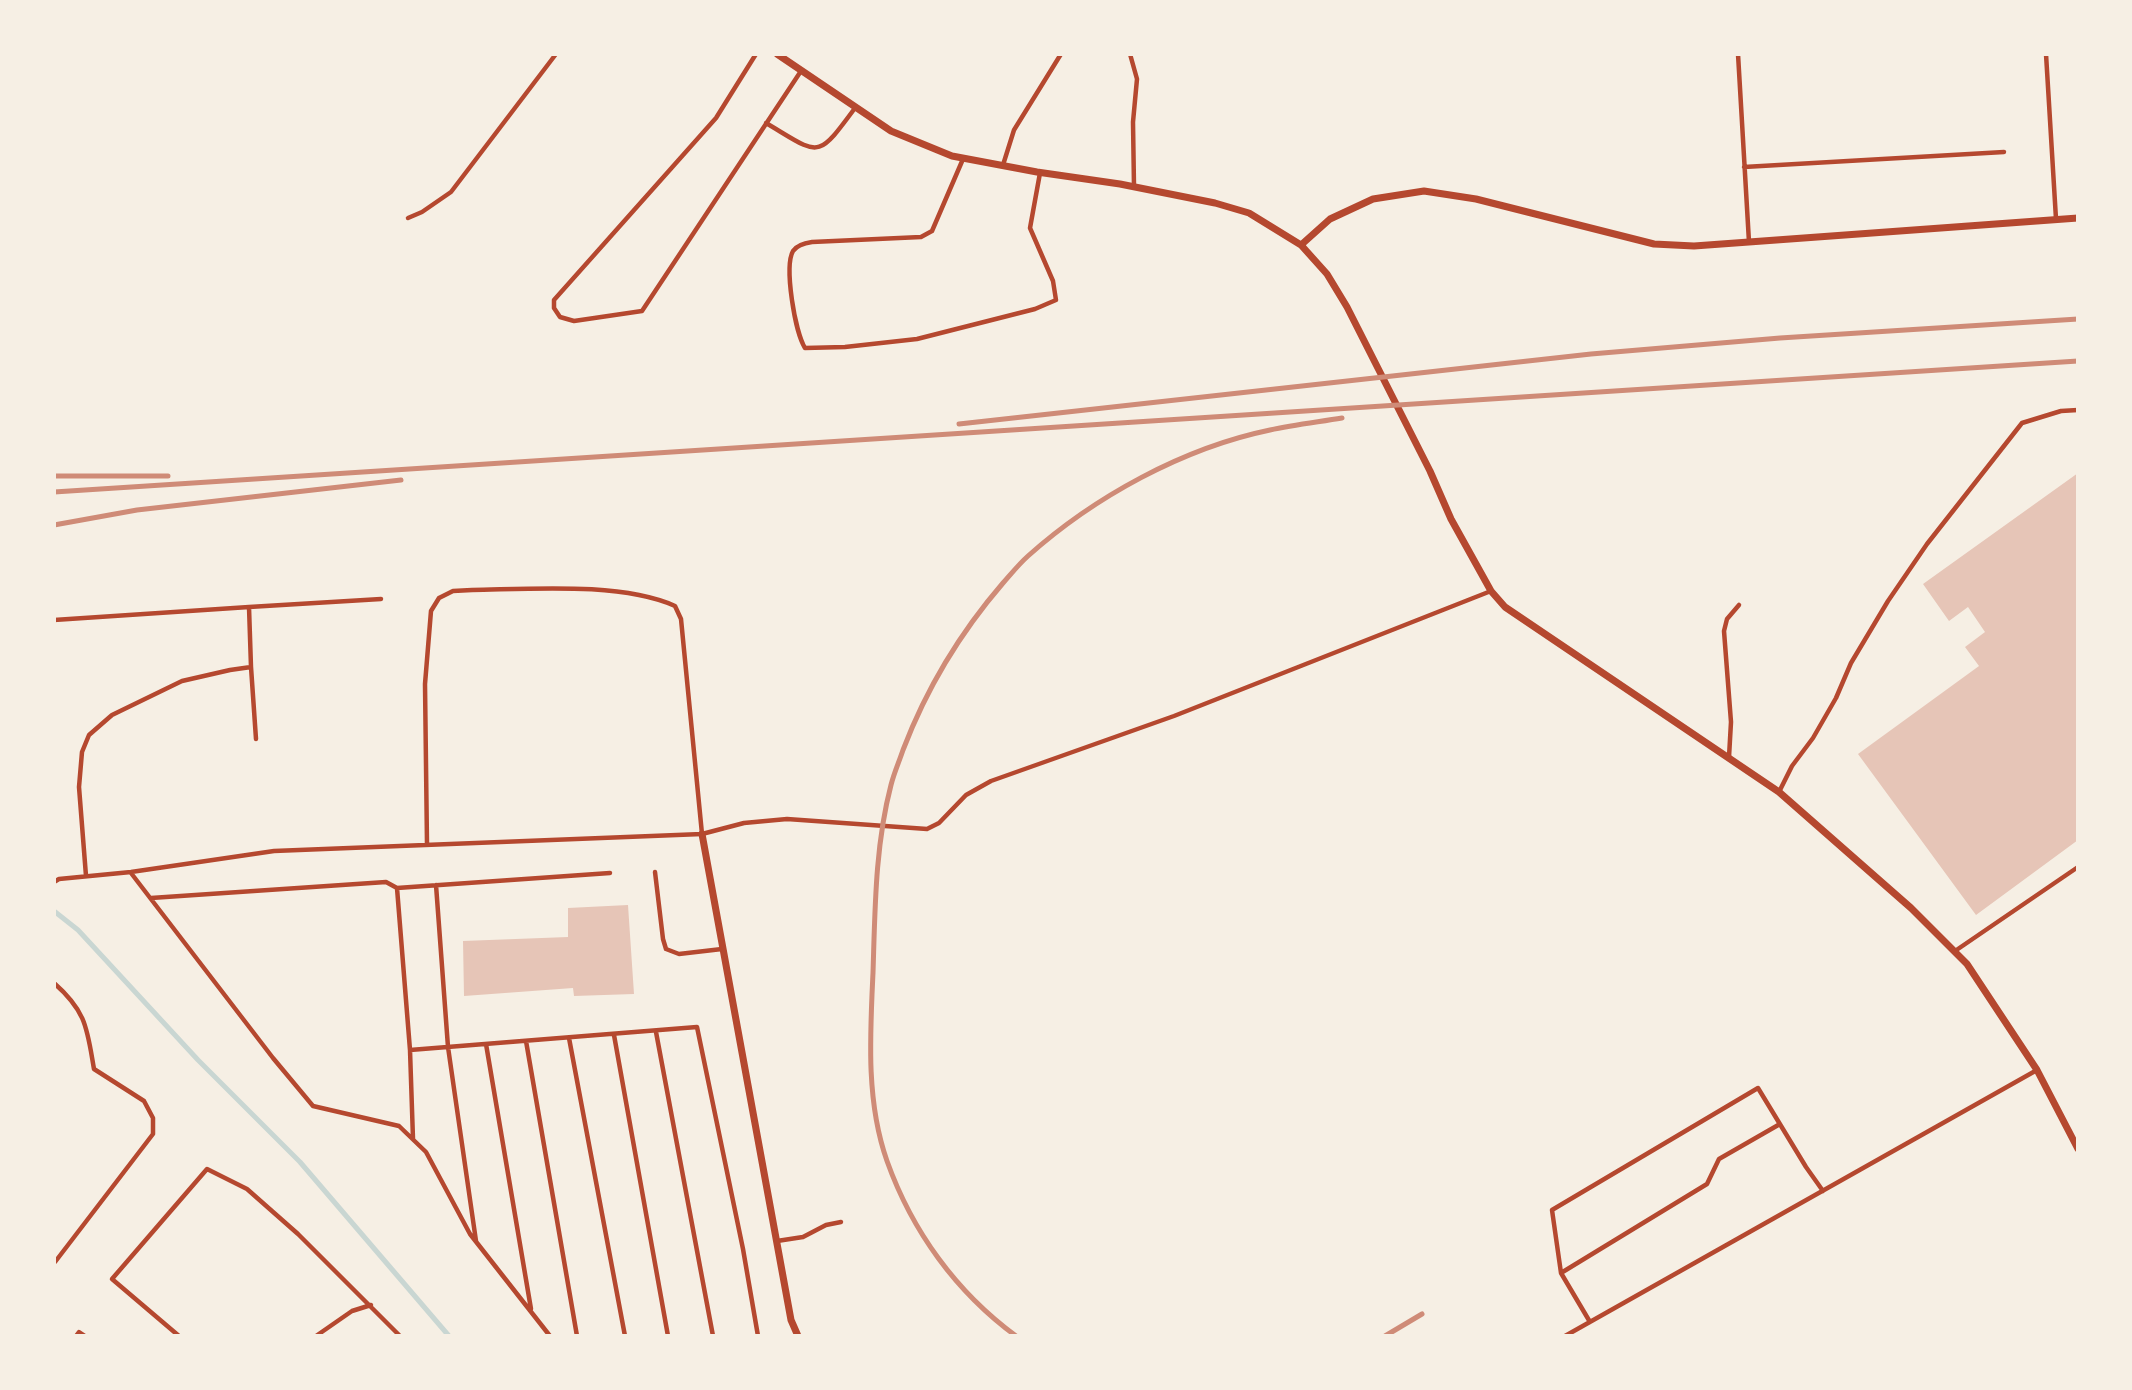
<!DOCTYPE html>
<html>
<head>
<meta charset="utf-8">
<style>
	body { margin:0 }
	#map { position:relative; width:2132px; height:1390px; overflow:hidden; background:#f6efe4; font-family:"PT Sans Narrow",sans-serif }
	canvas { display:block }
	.frame { position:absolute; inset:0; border:56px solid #f6efe4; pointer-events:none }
</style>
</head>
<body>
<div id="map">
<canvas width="2132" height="1390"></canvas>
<div class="frame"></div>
</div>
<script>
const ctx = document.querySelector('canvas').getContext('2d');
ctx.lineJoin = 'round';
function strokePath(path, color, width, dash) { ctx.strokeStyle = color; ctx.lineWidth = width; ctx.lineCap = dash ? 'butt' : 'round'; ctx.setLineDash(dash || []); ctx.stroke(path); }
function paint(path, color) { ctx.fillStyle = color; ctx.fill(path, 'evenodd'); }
const stream = new Path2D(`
	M54,911l24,19 120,130 102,102 149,174`);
const building = new Path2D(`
	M2078,473v367l-102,75 -118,-161 121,-88 -14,-19 20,-15 -17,-25 -19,14 -26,-37z
	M628,905l6,89 -60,2 -1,-8 -109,8 -1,-55 105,-4v-29z`);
const service = new Path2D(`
	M756,54l-40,64 -162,182v8l6,9 14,4 68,-10 159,-240
	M1130,54l7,25 -4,43 1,65
	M1738,54l11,188
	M2046,54l10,165
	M766,123c54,32 50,38 89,-15
	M963,159l-31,72 -11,6 -109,5c-7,1 -15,3 -19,9 -9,16 2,81 12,97l40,-1 72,-8 118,-30 21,-9 -3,-19 -23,-53 10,-55
	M1003,165l11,-35 47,-76
	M1744,167l260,-15
	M408,218l14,-6 29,-20 105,-138
	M54,620l195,-13
	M251,667l5,72
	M1729,757l2,-35 -7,-91 3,-12 12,-14
	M1779,792l13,-26 21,-28 23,-40 15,-35 37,-62 39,-57 95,-121 39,-12 17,-1
	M427,845l-2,-161 6,-73 8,-13 14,-7 19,-1c60,-1 149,-8 203,16l6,13 21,215
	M655,872l8,67 3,10 13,5 43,-5
	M131,873l142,185 40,48 86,20 27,26 44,82 80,102
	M86,876l-7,-89 3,-35 7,-17 23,-20 70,-34 48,-11 21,-3 -2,-60 132,-8
	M54,882l5,-3 72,-7 143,-21 428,-17 42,-11 43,-4 140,10 12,-6 27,-28 25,-14 183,-65 317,-125
	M436,885l12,162 28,194
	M397,888l213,-15
	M151,898l235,-16 11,6 13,162
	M1955,951l123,-84
	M54,983c33,29 33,46 40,86l50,32 9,17v16l-98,128
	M656,1032l57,304
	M614,1035l54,301
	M569,1038l56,298
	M526,1041l51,295
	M486,1044l45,265
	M413,1139l-3,-89 287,-23 46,222 15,87
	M777,1241l26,-4 23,-12 15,-3
	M1561,1273l146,-89 12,-25 61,-35
	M1590,1322l-29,-49 -9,-63 206,-122 48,79 17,24
	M76,1336l3,-4 6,4
	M179,1336l-67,-57 95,-110 40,20 51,45 102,102
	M316,1336l36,-25 19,-6
	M1565,1336l472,-266`);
const minor = new Path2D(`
	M777,54l114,77 61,25 85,16 83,12 95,19 34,10 52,32 26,29 20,33 83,164 21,48 40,72 14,16 274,185 132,116 56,56 70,106 41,79
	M1301,245l29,-26 43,-20 51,-8 52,8 178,45 40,2 384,-28
	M702,834l89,486 7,16`);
const rail = new Path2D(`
	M959,424l632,-70 189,-16 298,-19
	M54,476h114
	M54,492l2024,-131
	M54,525l83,-15 264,-30
	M1016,1336c-60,-44 -104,-105 -129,-175 -21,-59 -17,-125 -14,-188 2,-62 2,-127 18,-188 3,-12 8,-23 12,-35 24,-63 56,-116 100,-167 8,-9 16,-19 25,-27 66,-59 155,-108 242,-126 23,-5 48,-8 72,-12
	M1385,1336l37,-22`);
strokePath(stream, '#c9d6d2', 5);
paint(building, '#e6c5b7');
strokePath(service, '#b5482f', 4.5);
strokePath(minor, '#b5482f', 7);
strokePath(rail, '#cf8b77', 5);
</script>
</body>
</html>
